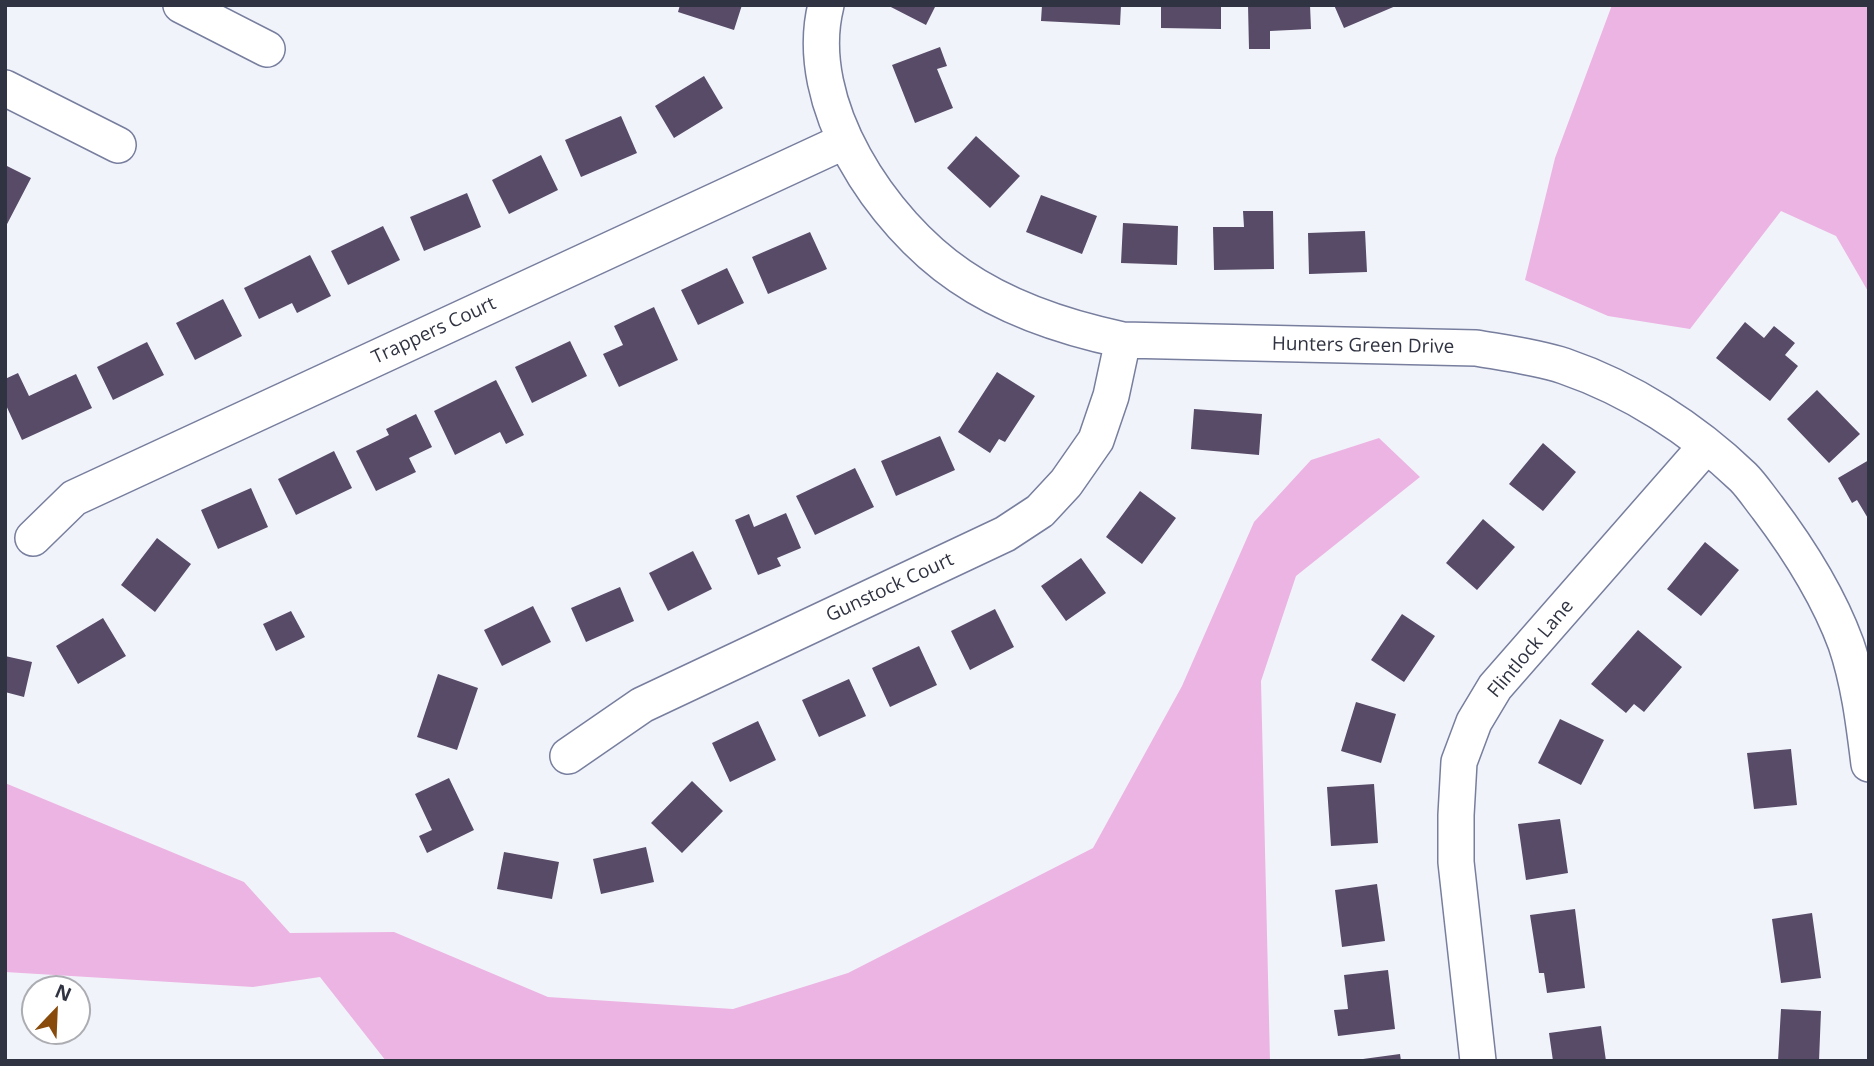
<!DOCTYPE html>
<html>
<head>
<meta charset="utf-8">
<style>
	body { margin:0 }
	#map { position:relative; width:1874px; height:1066px; overflow:hidden; background:#f1f3fa; font-family:"Open Sans",sans-serif }
	canvas { display:block }
	.frame { position:absolute; inset:0; border:7px solid #303341; pointer-events:none }
	.north { position:absolute; left:21px; top:975px; width:70px; height:70px; box-sizing:border-box; background:#fff; border:2px solid #acadb3; border-radius:50%; rotate:23deg; font-size:19px; font-weight:700; line-height:28px; text-align:center; color:#303341 }
	.north::after { content:''; display:block; margin:auto; width:24px; height:32px; background:#884b0b; clip-path:polygon(50% 0,100% 100%,50% 72%,0 100%) }
</style>
</head>
<body>
<div id="map">
<canvas width="1874" height="1066"></canvas>
<div class="frame"></div>
<div class="north">N</div>
</div>
<script>
const ctx = document.querySelector('canvas').getContext('2d');
ctx.lineJoin = 'round';
function paint(path, color) { ctx.fillStyle = color; ctx.fill(path, 'evenodd'); }
function strokePath(path, color, width, dash) { ctx.strokeStyle = color; ctx.lineWidth = width; ctx.lineCap = dash ? 'butt' : 'round'; ctx.setLineDash(dash || []); ctx.stroke(path); }
function write(font, color, halo, rows, align = 'center') {
  ctx.font = font + ' "Open Sans",sans-serif'; ctx.lineWidth = 7; ctx.setLineDash([]); ctx.textBaseline = 'middle'; ctx.strokeStyle = halo; ctx.fillStyle = color; for (const [text, x, y, turn = 0] of rows) {
    ctx.save(); ctx.translate(x, y); ctx.rotate((+turn || 0) * Math.PI / 180); ctx.textAlign = isNaN(turn) ? turn : align; if (halo) ctx.strokeText(text, 0, 0); ctx.fillText(text, 0, 0); ctx.restore();
  }
}
const green = new Path2D(`
	M1612,5h257v288l-33,-57 -55,-25 -91,118 -82,-13 -83,-36 30,-122z
	M1379,438l41,39 -124,99 -35,105 9,380h-884l-66,-84 -67,10 -248,-15v-189l239,99 46,51 104,-1 154,65 185,12 115,-36 245,-125 89,-162 72,-164 57,-62z`);
const building = new Path2D(`
	M680,5h62l-8,25 -56,-18z
	M887,5h49l-10,20z
	M1042,5h79l-1,20 -79,-4z
	M1161,5h60v24l-60,-1z
	M1248,5h62l1,24 -41,2v18h-21z
	M1334,5h64l-54,23z
	M940,47l7,19 -10,3 16,39 -38,15 -23,-58z
	M704,76l19,32 -49,30 -19,-32z
	M621,116l16,37 -56,24 -16,-37z
	M976,136l44,40 -30,32 -43,-40z
	M541,155l17,35 -49,24 -17,-34z
	M5,165l26,13 -26,50z
	M467,193l14,34 -57,24 -14,-34z
	M1041,195l56,21 -15,38 -56,-22z
	M1243,211h30l1,58 -60,1 -1,-43h31z
	M1123,223l55,3 -1,39 -56,-2z
	M383,226l17,34 -52,25 -17,-34z
	M1365,231l2,41 -58,2 -1,-41z
	M810,232l17,37 -59,25 -16,-37z
	M310,255l21,41 -34,17 -5,-10 -33,16 -15,-31z
	M727,268l17,35 -46,22 -17,-35z
	M223,299l19,37 -47,24 -19,-37z
	M654,307l24,53 -59,27 -16,-33 20,-9 -9,-19z
	M1745,322l19,16 10,-12 21,17 -10,12 13,11 -28,35 -54,-43z
	M570,341l17,35 -55,27 -17,-36z
	M147,342l17,33 -51,25 -16,-33z
	M997,372l38,24 -30,46 -6,-3 -9,14 -32,-21z
	M18,373l11,23 47,-22 16,34 -70,32 -17,-37v-24z
	M496,380l28,55 -18,9 -6,-12 -45,23 -21,-44z
	M1817,390l43,44 -31,29 -42,-44z
	M1194,409l68,5 -3,41 -68,-6z
	M416,414l16,33 -23,11 7,14 -40,19 -20,-40 33,-16 -3,-6z
	M940,436l15,34 -59,26 -15,-35z
	M1543,443l33,29 -33,39 -34,-27z
	M334,451l18,37 -56,27 -18,-36z
	M1869,460v60l-12,-20 -5,3 -14,-25z
	M855,468l19,39 -59,28 -19,-39z
	M251,488l17,39 -50,22 -17,-39z
	M1140,491l36,27 -34,46 -36,-27z
	M786,513l15,35 -24,10 4,8 -23,9 -23,-55 14,-6 5,13z
	M1483,519l32,28 -38,43 -31,-27z
	M157,538l34,26 -36,48 -34,-27z
	M1705,542l34,28 -38,46 -34,-27z
	M693,551l19,38 -44,22 -19,-38z
	M1081,558l25,35 -40,28 -25,-35z
	M620,587l14,34 -48,21 -15,-34z
	M533,606l18,36 -49,24 -18,-36z
	M995,609l19,38 -44,23 -19,-39z
	M291,611l14,26 -29,14 -13,-27z
	M1402,614l33,22 -31,46 -33,-22z
	M103,618l23,38 -48,28 -22,-38z
	M1638,630l44,37 -38,45 -10,-8 -8,9 -35,-29z
	M919,646l18,39 -47,22 -18,-39z
	M5,656l27,6 -8,35 -19,-5z
	M438,674l40,14 -21,62 -40,-13z
	M849,679l17,37 -47,21 -17,-37z
	M1356,702l40,12 -15,49 -40,-12z
	M1560,719l44,21 -23,45 -43,-22z
	M758,721l18,39 -46,22 -18,-39z
	M1791,749l6,56 -43,4 -7,-56z
	M449,778l25,52 -47,23 -8,-17 13,-6 -17,-36z
	M692,781l31,30 -41,42 -31,-30z
	M1374,784l4,59 -47,3 -4,-59z
	M1560,819l8,54 -42,7 -8,-56z
	M646,847l8,35 -53,12 -8,-35z
	M504,852l55,10 -7,37 -55,-10z
	M1377,884l8,57 -43,6 -7,-57z
	M1575,909l10,79 -38,5 -3,-20h-5l-9,-58z
	M1812,913l9,65 -40,5 -9,-64z
	M1388,970l7,59 -57,7 -4,-26 14,-1 -4,-34z
	M1781,1009l40,2 -2,50h-41z
	M1601,1026l5,35h-53l-4,-28z
	M1400,1054l1,7h-38v-2z`);
const minor = new Path2D(`
	M181,5l86,44
	M826,5c-25,99 56,218 134,271 48,33 106,52 163,64l353,8c29,5 60,9 88,18 67,23 129,63 179,111 9,9 16,20 24,30 31,41 61,88 79,137 13,38 18,80 23,120
	M5,88l113,57
	M33,538l41,-40 771,-357
	M568,756l74,-51 363,-171 35,-23 26,-28 30,-43 15,-44 12,-56
	M1478,1061l-22,-199v-47l3,-53 15,-40 21,-35 211,-241`);
const streetNames = [
	["Trappers Court",434,331,-25],
	["Hunters Green Drive",1363,346,1],
	["Gunstock Court",890,588,-25],
	["Flintlock Lane",1531,649,-50]
];
paint(green, '#ecb4e3');
paint(building, '#574b68');
strokePath(minor, '#777e9e', 38);
strokePath(minor, '#fff', 35);
write('19px', '#303341', '#fff', streetNames);
</script>
</body>
</html>
